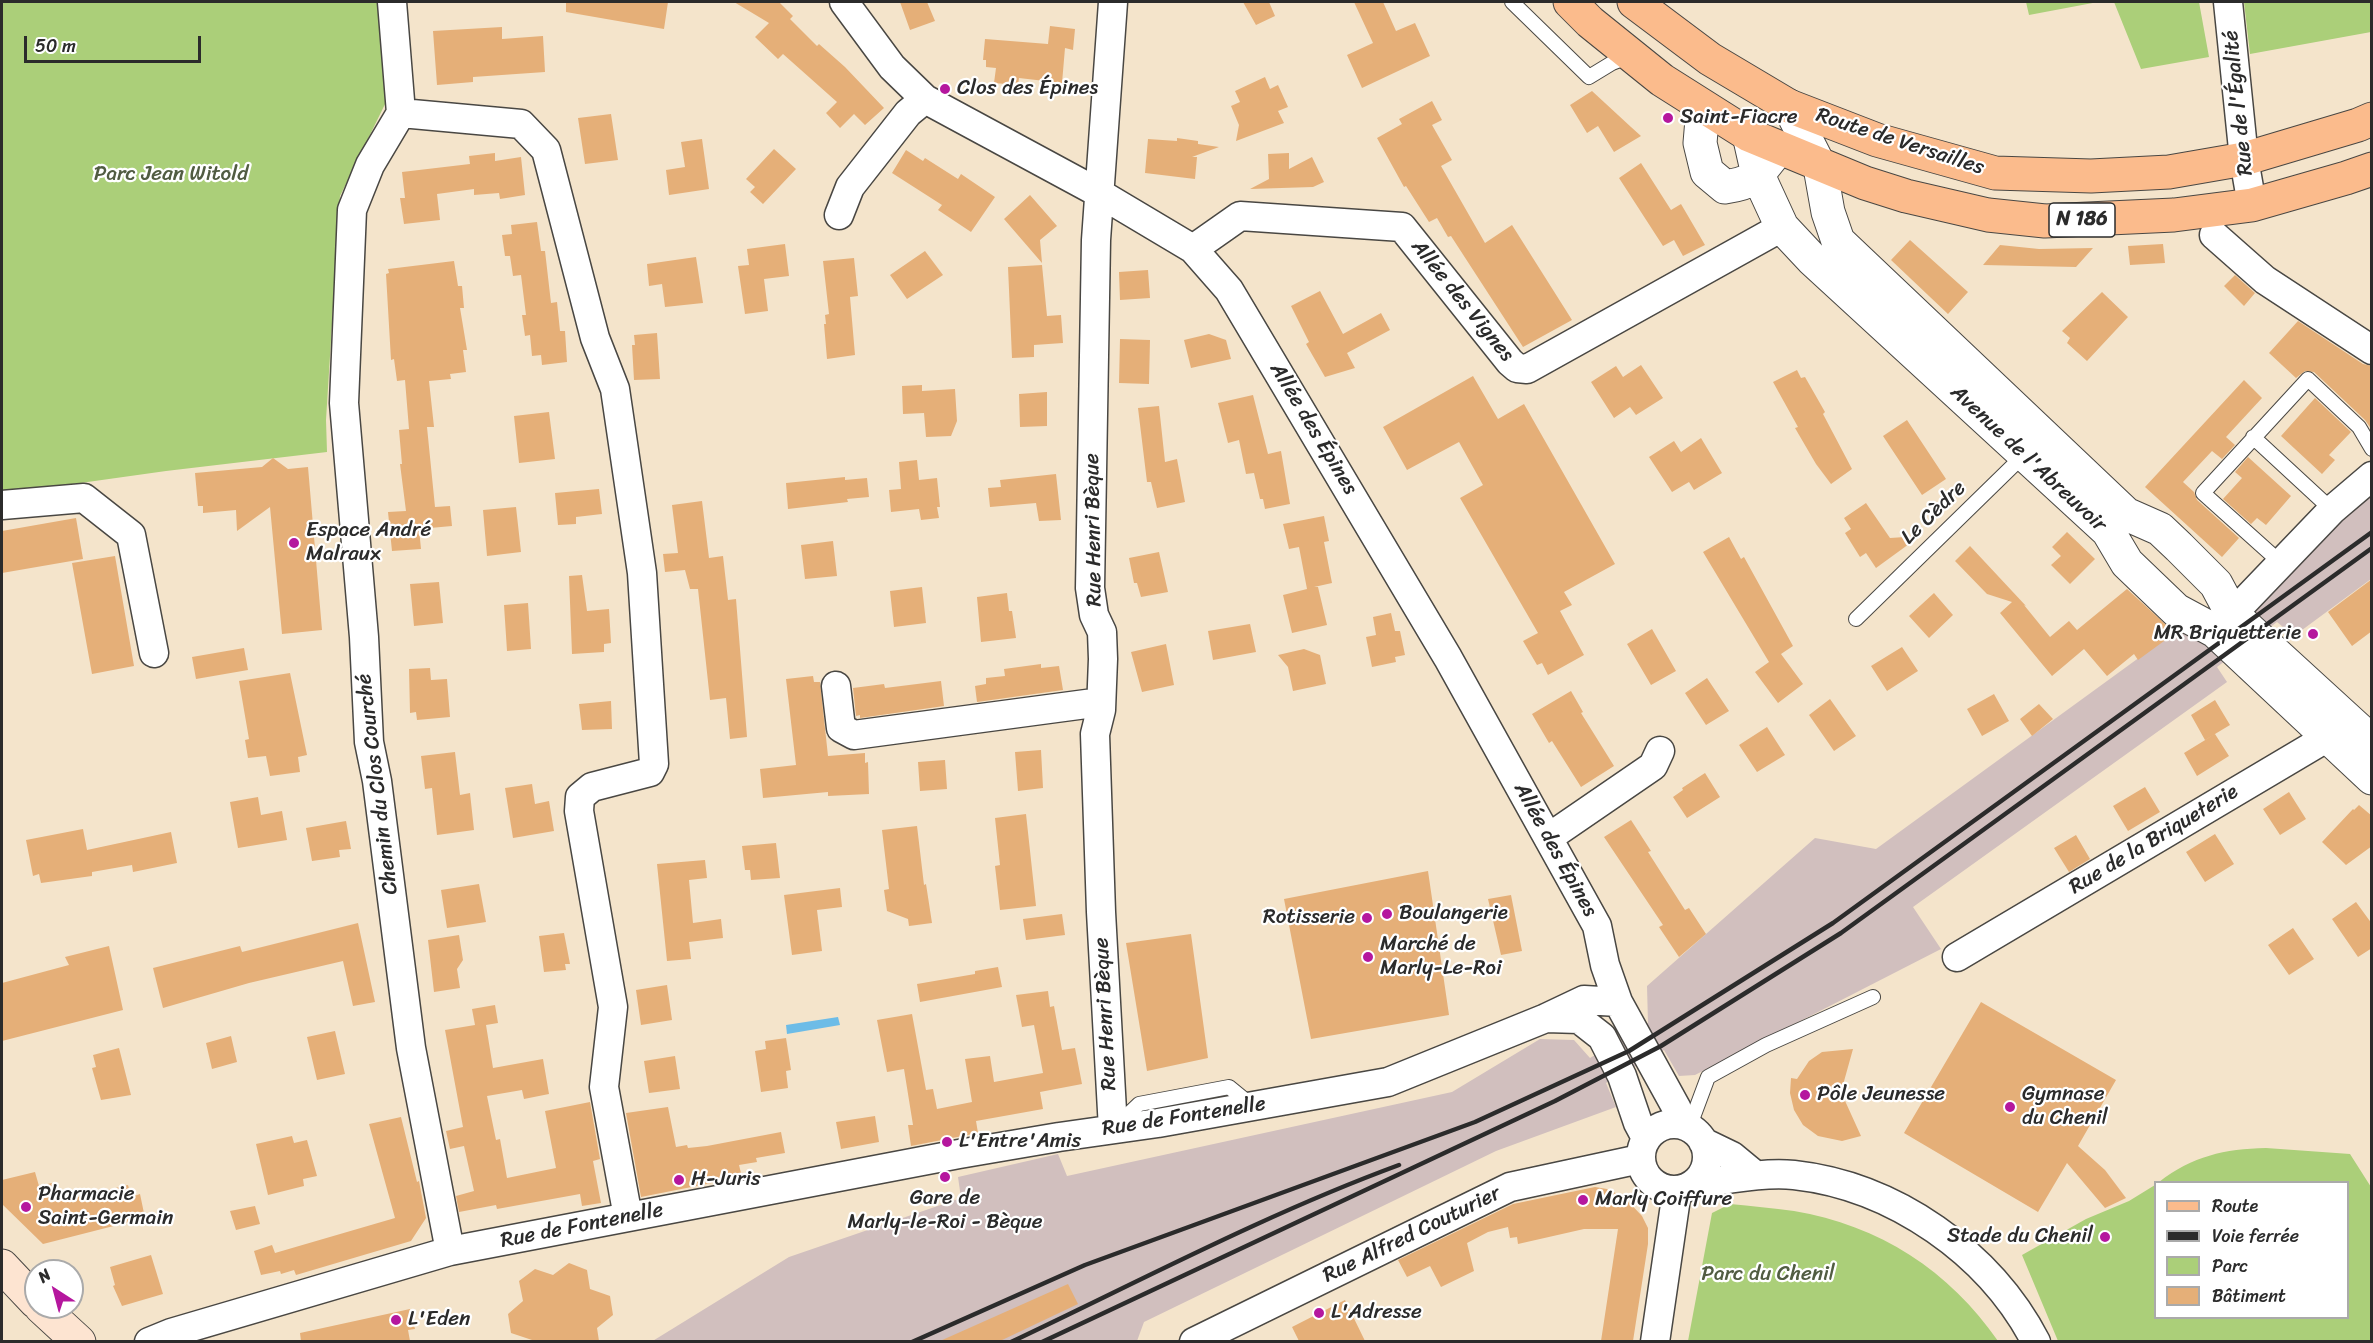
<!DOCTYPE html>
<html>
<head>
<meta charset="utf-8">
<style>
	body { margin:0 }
	#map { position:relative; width:2373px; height:1343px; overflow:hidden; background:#f4e4cb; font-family:Sriracha,sans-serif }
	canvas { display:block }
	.frame { position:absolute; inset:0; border:3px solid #2b2b2b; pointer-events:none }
	.legend { position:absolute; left:2154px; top:1181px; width:195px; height:138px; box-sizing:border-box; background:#fff; border:2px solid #aaa; margin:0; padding:8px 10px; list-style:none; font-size:18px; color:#2b2b2b }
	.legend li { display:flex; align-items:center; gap:12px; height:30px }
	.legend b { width:30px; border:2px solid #aaa }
	.north { position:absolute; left:24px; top:1259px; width:60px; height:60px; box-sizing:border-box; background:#fff; border:2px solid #aaa; border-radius:50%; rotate:324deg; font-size:16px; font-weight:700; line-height:24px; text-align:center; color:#2b2b2b }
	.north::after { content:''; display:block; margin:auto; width:21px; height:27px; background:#b5179e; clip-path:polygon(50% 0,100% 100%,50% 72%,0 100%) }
	.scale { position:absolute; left:24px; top:36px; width:177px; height:27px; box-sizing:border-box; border:3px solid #2b2b2b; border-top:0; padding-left:8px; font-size:18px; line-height:21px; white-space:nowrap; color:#2b2b2b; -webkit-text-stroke:4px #fff; paint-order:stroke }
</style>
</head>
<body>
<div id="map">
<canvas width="2373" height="1343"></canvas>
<div class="frame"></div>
<ul class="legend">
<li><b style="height:8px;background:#fbbb8c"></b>Route</li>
<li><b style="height:8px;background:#2b2b2b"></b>Voie ferrée</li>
<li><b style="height:16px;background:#abcf79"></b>Parc</li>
<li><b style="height:16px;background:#e5af78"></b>Bâtiment</li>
</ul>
<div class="north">N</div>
<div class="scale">50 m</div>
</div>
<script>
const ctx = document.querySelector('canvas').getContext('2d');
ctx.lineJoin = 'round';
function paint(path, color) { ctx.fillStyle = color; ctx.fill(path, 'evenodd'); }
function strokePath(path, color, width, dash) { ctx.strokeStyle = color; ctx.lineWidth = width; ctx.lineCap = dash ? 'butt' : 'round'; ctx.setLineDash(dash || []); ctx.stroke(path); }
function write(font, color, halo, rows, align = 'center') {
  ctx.font = font + ' Sriracha,sans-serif'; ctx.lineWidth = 4.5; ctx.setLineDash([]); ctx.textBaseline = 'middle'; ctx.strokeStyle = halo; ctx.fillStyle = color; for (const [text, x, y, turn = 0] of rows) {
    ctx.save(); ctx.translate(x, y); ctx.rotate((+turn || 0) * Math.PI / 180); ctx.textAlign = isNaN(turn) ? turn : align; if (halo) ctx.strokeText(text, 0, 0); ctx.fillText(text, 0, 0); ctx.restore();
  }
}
const industrial = new Path2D(`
	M2371,489v90l-77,57 -17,-14 -60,45 10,15 -314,225 28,42 -246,126 -16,1 -15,-26 -58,33 10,24 -120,44 -352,171 -7,19 -486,1 138,-85 172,-59 -3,-21 100,-23 9,22 385,-84 88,-53 34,1 16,18 58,-35 -1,-37 168,-148 61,11z`);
const green = new Path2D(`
	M2,2h383l3,96 -48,98 -14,224 1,32 -161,19 -164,23z
	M2026,2h72l-69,13z
	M2114,2h85l10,55 -68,12z
	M2244,2h127v30l-121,22z
	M2266,1148l84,6 21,33v154h-313l-36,-86 64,-36 43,-18 26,-16 1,133h192v-136h-189c34,-26 65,-33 107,-34z
	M1730,1204c21,2 43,4 64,7 85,14 156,60 204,130h-310l24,-128z`);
const water = new Path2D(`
	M838,1017l2,8 -53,9 -1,-9z`);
const building = new Path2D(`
	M566,2h102l-4,27 -98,-17z
	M734,2h45l14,14 -3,3 27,27 2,-2 26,23 39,41 -19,17 -11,-11 -14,14 -14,-15 11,-11 -54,-48 -5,5 -23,-22 14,-14z
	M900,2h27l8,19 -25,9z
	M1243,2h26l6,14 -19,9z
	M1354,2h29l13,29 19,-8 15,33 -68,32 -15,-33 26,-12z
	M1050,26l25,3 -2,21 -8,-2 -3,35 -43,-5 -1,7 -24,-2 2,-15 -10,-1v-7h-3l2,-21 63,5z
	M502,27v12l41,-3 2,36 -72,5v5l-36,3 -4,-54z
	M1265,77l5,12 8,-4 10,22 -10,4 6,12 -48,18 3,-16 -8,-19 9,-4 -5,-11z
	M1592,91l39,36 10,9 -27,16 -16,-26 -11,7 -17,-28z
	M1432,101l10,19 -10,5 20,35 -11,6 44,77 27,-18 60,95 -49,27 -72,-111 -3,1 -11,-19 -8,4 -23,-36 -2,1 -27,-49 25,-14 -3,-5z
	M611,114l7,46 -33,4 -7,-46z
	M1177,138l21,3v3l21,3 -27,10h5l-2,22 -50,-6 3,-34 29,2z
	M702,139l7,50 -40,6 -3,-25 19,-3 -4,-25z
	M774,149l22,20 -33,35 -13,-12 5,-5 -9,-8z
	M906,150l17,11 2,-3 33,21 3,-5 34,23 -24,35 -33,-22 4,-5 -50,-32z
	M495,153v8l26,-4 4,38 -25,4 -1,-6 -25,2v-6l-37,5 3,26 -36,4 -4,-26h5l-3,-26 68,-8 -1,-8z
	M1289,153v16l23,-12 12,25 -11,5 -63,2 19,-10 -1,-25z
	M1641,163l30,47 10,-6 24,41 -22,11 -9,-16 -11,6 -44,-68z
	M1030,195l27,31 -17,14 2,23 -38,-44z
	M537,222l4,29h4l6,52 6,-1 3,29h5l2,31 -25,3 -1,-10 -9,1 -2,-21 -5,1 -3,-21h4l-5,-40 -8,1 -3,-20h-5l-3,-21 10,-1 -1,-9z
	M1910,240l58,52 -20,22 -57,-54z
	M785,244l4,32 -25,3 4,32 -23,3 -7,-48 11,-1 -2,-16z
	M2163,244l2,19 -35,2 -2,-19z
	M2000,245l39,4 54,-1 -17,19 -93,-2z
	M925,251l18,24 -36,24 -17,-24z
	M696,257l7,46 -38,4 -3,-23 -13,2 -2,-22z
	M854,258l4,38 -8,1 5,58 -28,4 -3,-35h2l-1,-9 4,-1 -6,-53z
	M454,261l4,25h4l2,22h-4l7,42h-4l3,22 -16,2 1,5 -22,2 5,46h-7l8,80 15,-1 2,20 -33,3 2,20 -29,2 -4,-39 18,-1 -6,-47h2l-3,-34 10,-1 -4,-49 -8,1 -3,-22 -3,1 -5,-86 3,-1 -1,-4z
	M1042,265l5,51 14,-1 2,28 -29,2v12l-22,1 -4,-91z
	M1148,270l2,28 -30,2 -1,-28z
	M2235,275l20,18 -11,13 -20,-20z
	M1320,291l23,43 38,-21 9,17 -43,23 8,15 -30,9 -19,-33 3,-2 -18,-36z
	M2102,292l26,25 -41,44 -20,-18 3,-5 -8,-7z
	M2298,321l65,43 9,2v64l-7,-10 -51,-48 -9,-1 -9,7 -27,-25z
	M657,333l3,46 -26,1 -2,-35h3l-1,-10z
	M1209,334l17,6 5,19 -40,9 -7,-28z
	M1120,339l30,1 -1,44 -30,-1z
	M1641,365l22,33 -27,17 -6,-8 -16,11 -23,-36 25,-16 7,11z
	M1797,370l4,8 4,-1 20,35 -2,2 29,55 -21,15 -15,-20 -21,-36 3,-1 -25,-45z
	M1473,376l25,43 26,-15 91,160 -51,28 8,13 -12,6 24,44 -36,20 -6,-12 -5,2 -14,-24 15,-8 -78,-135 23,-13 -24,-43 -52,28 -24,-43z
	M2244,380l18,18 -36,39 9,8 -13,14 -10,-8 -29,31 11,10 3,8 42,38 -17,19 -77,-70z
	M922,385v6l33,-2 2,32 -6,15 -25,1 -2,-24 -21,1 -1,-28z
	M1047,392v34l-27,1 -1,-33z
	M1253,395l15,59 13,-3 9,53 -25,5 -2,-10h-3l-6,-26 -8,1 -7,-34 -11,3 -10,-40z
	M2315,398l36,34 -22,23 6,5 -13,14 -41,-38z
	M1159,406l6,56 12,-3 8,43 -28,6 -6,-26h-4l-9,-74z
	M549,412l6,47 -36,4 -5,-47z
	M1907,420l39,59 -24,16 -39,-59z
	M1701,438l21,35 -28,17 -5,-8 -17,10 -23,-35 25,-16 7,11z
	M2248,457l43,39 -25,29 -9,-7 -6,6 -28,-25 19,-21 -7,-6z
	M273,458l15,11 20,-2 14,163 -40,4 -12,-127 -33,24 -1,-21 -33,3v-7h-5l-3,-33 67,-6z
	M917,460l2,20 18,-2 3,29h-3l2,11 -18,2 -2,-11 -28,3 -2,-22 12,-1 -2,-27z
	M1056,474l5,46 -22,1 -3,-18 -46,4 -2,-19 13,-1 -1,-7z
	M845,477v3l22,-2 2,19 -22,2 1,3 -60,7 -2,-26z
	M599,489l3,25 -26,3v7l-18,1 -3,-32z
	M702,501l7,57 14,-2 5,44 8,-1 11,138 -17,2 -4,-41 -16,2 -12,-111h-8l-5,-19 -20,2 -2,-18 15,-1 -6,-48z
	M1866,503l24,35 30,-2 -44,32 -10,-15 -6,4 -15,-24 6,-4 -7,-11z
	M516,507l5,45 -34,4 -4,-46z
	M1324,516l5,25 -5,1 8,41 -18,4h4l9,38 -35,8 -9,-38 24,-6 -8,-42 -10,2 -6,-25z
	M76,518l7,41 -81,14v-42z
	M2067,532l28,27 -25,25 -19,-19 10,-9 -9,-9z
	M1729,537l12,22 3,-2 49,89 -12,8 22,30 -25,19 -23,-31 14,-10 -66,-110z
	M833,541l4,35 -32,3 -4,-34z
	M1970,546l56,60 -2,-1 26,32 19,-16 8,9 50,-41 48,44 -37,27 -4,-6 -27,22 -23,-27 -32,27 -52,-63 12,-11 -25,-8 -32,-33z
	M1159,552l9,40 -27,5 -4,-14h-3l-5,-25z
	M115,556l19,110 -42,8 -20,-111z
	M582,575l5,36 22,-2 2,34 -7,1v8l-32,2 -3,-78z
	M2372,579v52l-20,15 -24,-34z
	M439,582l4,41 -29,3 -4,-42z
	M922,587l4,36 -32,4 -4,-36z
	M1007,593l2,18h3l4,27 -35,4 -4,-45z
	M1934,593l19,22 -24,23 -20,-22z
	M528,603l3,46 -24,2 -3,-46z
	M1391,613l4,18h5l5,24 -10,2 1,5 -24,5 -6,-30 10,-2 -3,-18z
	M1250,624l6,28 -43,8 -5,-29z
	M1652,629l24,42 -25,14 -24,-41z
	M1166,644l8,41 -32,7 -11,-40z
	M1902,647l16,24 -31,20 -16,-25z
	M244,648l4,22 -52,9 -4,-22z
	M1304,649l16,6 6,29 -33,7 -5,-24 -10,-12z
	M1041,664v4l18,-2 4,24 -86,12 -2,-16 11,-2v-6l19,-2 -1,-7z
	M430,668l1,12 16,-1 3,38 -33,3 -1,-8 -6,1 -1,-44z
	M290,673l17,82 -9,2 2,15 -30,4 -4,-20 -18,2 -3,-18 4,-1 -10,-58z
	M813,676l1,6h6l8,74 37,-3v10l3,-1 1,32 -41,2v-4l-65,6 -3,-29 36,-4 -10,-86z
	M1707,678l22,33 -23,14 -21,-32z
	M941,681l3,25 -84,12v-3l-4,1 -3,-28 31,-4 1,4z
	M1571,691l12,21 -2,1 33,53 -33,21 -29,-46 -3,2 -17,-29z
	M1994,694l15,27 -27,15 -15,-27z
	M1830,699l26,37 -22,15 -25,-36z
	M2215,700l15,25 -25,15 -14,-25z
	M611,701l1,28 -30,1 -3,-26z
	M2039,704l14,15 -21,17 -12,-17z
	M1767,727l18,28 -28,17 -18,-27z
	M2215,734l14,22 -32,20 -13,-23z
	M1041,750l2,38 -25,3 -3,-39z
	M455,752l5,43 10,-2 4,37 -37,5 -5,-47 -7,1 -4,-33z
	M945,760l2,29 -27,2 -2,-29z
	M1705,773l15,24 -33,21 -14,-21 10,-7 -1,-2z
	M532,784l3,20 14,-3 5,30 -41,7 -8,-50z
	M2145,787l15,25 -32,19 -15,-25z
	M2289,792l17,27 -26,16 -17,-26z
	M258,797l3,18 21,-4 5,29 -49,8 -8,-46z
	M2359,805l13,11v30l-26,19 -24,-23 31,-33 1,1z
	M1026,814l10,92 -36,4 -5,-44 5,-1 -5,-47z
	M1631,820l20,31 -3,1 37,58 4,-2 17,26 -27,23 -20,-30 4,-2 -59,-88z
	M346,821l5,28 -12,1 1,7 -28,4 -6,-33z
	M917,826l7,59 2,-1 6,39 -23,3 -1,-7 -21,-8 -3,-21 5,-1 -7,-59z
	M83,829l4,21 84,-18 6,31 -44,9 -1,-7 -40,7v4l-51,7 -2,-9 -6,2 -7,-36z
	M2215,834l19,30 -29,18 -19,-30z
	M2076,835l14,24 -21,13 -15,-24z
	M776,843l4,35 -29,2 -1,-10h-5l-3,-24z
	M705,860l2,18 -18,2 4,43 28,-4 2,19 -34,4 2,17 -24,2 -10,-97z
	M1428,871l21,144 -138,24 -27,-140z
	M479,884l7,38 -39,6 -6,-38z
	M840,888l2,19 -25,3 5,41 -30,4 -8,-60z
	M1511,895l11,56 -21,4 -13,-56z
	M2356,902l16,22v24l-14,9 -26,-38z
	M1062,914l3,21 -39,5 -3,-21z
	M358,923l17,79 -22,4 -10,-45 -94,22 -86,25 -10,-40 87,-22 2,6z
	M2293,928l21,31 -25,16 -21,-30z
	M564,933l6,31h-5l1,6 -22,2 -5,-36z
	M1191,934l17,124 -61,13 -21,-128z
	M459,935l4,25 -6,9 3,19 -26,4 -6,-52z
	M109,946l14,64 -121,31v-58l67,-18 -4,-8z
	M998,967l4,20 -82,15 -3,-18 58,-10v-3z
	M667,985l5,35 -31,5 -5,-35z
	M1048,991l2,16 4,-1 8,44 13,-2 7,36 -42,8 3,17 -67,12 2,12 -67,13 -3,-21h5l-9,-56 -17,3 -10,-52 35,-6 14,76 7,-1 4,20 35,-7 -7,-43 25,-3 4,26 49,-9 -9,-48 -12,2 -6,-32z
	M1981,1002l135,78 -38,66 27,24 21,28 -21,10 -38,-45 -29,49 -134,-79z
	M495,1005l3,18 -12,2 7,43 50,-9 6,35 -25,5 -2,-9 -35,6 9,44 4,-1 7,39 49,-10 -11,-57 45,-9 10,57 -7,2 8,42 -19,3 -2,-12 -83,15 -1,-4 -37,7 -3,-16 18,-5 -10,-45 -14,3 -4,-18 17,-4 -18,-97 30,-5 -3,-16z
	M335,1031l10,43 -28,6 -10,-43z
	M231,1036l6,26 -25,7 -6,-26z
	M786,1038l5,32 -5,1 2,17 -27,4 -6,-41 11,-2 -1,-8z
	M119,1048l12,47 -30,5 -9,-32 4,-1 -3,-12z
	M1853,1049l-12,43 20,44 -19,5 -24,-5 -15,-11 -9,-15 -4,-17 1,-15 6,1 12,-18 13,-9z
	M675,1056l5,33 -31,4 -5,-32z
	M668,1107l8,40 11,-2 1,3 19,-2 74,-14 4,21 -29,5 1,4 -18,3 3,12 -101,20 -15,-84z
	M875,1116l4,26 -38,7 -5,-27z
	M401,1117l16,65 2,-1 7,37 -15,23 -115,34 -2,-5 -13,4 -1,-3 -19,4 -7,-24 18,-6 3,8 120,-35 -26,-94z
	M292,1136l2,7 13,-3 10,36 -14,3 1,7 -36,9 -12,-51z
	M35,1172l4,14 17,-4 5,19 67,-16 3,12 9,-3 5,24 -102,26 -41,-40v-24z
	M1595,1187l12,2 17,8 18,19 6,12v16l-15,97h-32l17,-112h-34l-66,15 -1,-7 -7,1 -2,-11 -20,5 -21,11 7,28 -33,16 -11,-21 -23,11 -9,-17 115,-56z
	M255,1206l5,18 -24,6 -6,-19z
	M151,1255l12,39 -41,12 -9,-20 2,-1 -5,-18z
	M569,1263l18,7 3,19 20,7 3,19 -16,13 2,13h-64l-24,-8 -3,-19 15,-13 -4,-20 16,-12 18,6z
	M1068,1284l10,20 -78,37h-60z
	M1345,1300l20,41h-66l-7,-14z
	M410,1309l5,20 -7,1 2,11h-109l-1,-8z`);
const service = new Path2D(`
	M1512,2l77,75 23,-14 18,-7
	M2253,437l79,73
	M2281,563l-78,-70 105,-114 51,48 13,22
	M1856,619l170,-166
	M1117,1125l22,-21 90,-17 22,18
	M1689,1128l19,-51 58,-32 107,-48`);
const minor = new Path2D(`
	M392,2l9,111 -31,52 -18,45 -8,193 20,234 5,105 8,39 34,267 39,203
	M844,2l48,65 33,32 174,94 94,56 36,41 219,368 149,268 8,39 13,37 59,107 1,15
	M1113,2l-17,238 -6,348 4,27 8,17 1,27 -2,51 -6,24 6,178 12,217
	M2228,2l16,157 8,46
	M401,113l120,11 25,26 49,188 20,51 27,184 12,191 -4,8 -58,15 -12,10 -1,14 34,196 -9,80 24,130
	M839,215l11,-28 58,-74 17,-14
	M2214,235l51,45 107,70
	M1193,249l47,-33 162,11 108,135 7,6 10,1 255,-142
	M2,505l82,-7 47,37 23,118
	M2217,630l115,-120 40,-34
	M836,686l5,42 13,7 247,-33
	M1548,838l105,-72 7,-15
	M1957,957l371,-220 19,-13
	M1546,1018l33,1 23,18 20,39 16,47 8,15
	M1641 1157a33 33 0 1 1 66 0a33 33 0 1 1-66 0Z
	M1703,1142l29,14 23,19
	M1694,1184c33,-4 67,-12 100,-9 100,11 196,78 242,167
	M149,1342l22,-9 279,-82 509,-97 100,-17 99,-14 230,-41 158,-64 38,-18 34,2
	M1194,1342l316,-155 130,-28
	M1655,1342l22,-151`);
const tertiary = new Path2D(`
	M1789,106l31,61 8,45 10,29 288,273 34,15 19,18 37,37 16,30 140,128
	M1703,108l-3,35 7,29 18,15c26,-4 30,-8 46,-29
	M1749,135l9,40 24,52 30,32 296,272 19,32 49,47 39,21 157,147`);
const secondary = new Path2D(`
	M2,1266l34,36
	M41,1307l38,35`);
const primary = new Path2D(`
	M1570,2l20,20 72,58 87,55 116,48 41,13 82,19 57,6 129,-6 78,-10 94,-27 26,-9
	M1634,2l76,57 79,47 88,34 118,33 96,3 78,-4 75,-13 114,-34 14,-6`);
const rail = new Path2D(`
	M912,1342l173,-77 390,-143 154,-71 204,-128 539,-391
	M1011,1342c129,-61 255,-128 388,-177
	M1042,1342l513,-241 106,-55 180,-113 531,-385`);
const markers = [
	[945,89,6,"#b5179e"],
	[1668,118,6,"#b5179e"],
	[294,543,6,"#b5179e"],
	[2313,634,6,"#b5179e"],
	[1387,914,6,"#b5179e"],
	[1367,918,6,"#b5179e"],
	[1368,957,6,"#b5179e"],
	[1805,1095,6,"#b5179e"],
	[2010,1107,6,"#b5179e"],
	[947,1142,6,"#b5179e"],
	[945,1177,6,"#b5179e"],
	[679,1180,6,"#b5179e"],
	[1583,1200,6,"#b5179e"],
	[26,1207,6,"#b5179e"],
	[2105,1237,6,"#b5179e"],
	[1319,1313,6,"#b5179e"],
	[396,1320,6,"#b5179e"]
];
const shields = [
	[2082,220,66]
];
const shieldNames = [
	["N 186",2082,220]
];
const poiNames = [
	["Clos des Épines",957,89],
	["Saint-Fiacre",1680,118],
	["Espace André",306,531],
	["Malraux",306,555],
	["MR Briquetterie",2301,634,"right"],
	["Boulangerie",1399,914],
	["Rotisserie",1355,918,"right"],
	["Marché de",1380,945],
	["Marly-Le-Roi",1380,969],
	["Pôle Jeunesse",1817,1095],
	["Gymnase",2022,1095],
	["du Chenil",2022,1119],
	["L'Entre'Amis",959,1142],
	["H-Juris",691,1180],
	["Pharmacie",38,1195],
	["Saint-Germain",38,1219],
	["Gare de",945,1199,"center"],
	["Marly-le-Roi - Bèque",945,1223,"center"],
	["Marly Coiffure",1595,1200],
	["Stade du Chenil",2093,1237,"right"],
	["L'Adresse",1331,1313],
	["L'Eden",408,1320]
];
const streetNames = [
	["Rue de l'Égalité",2239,103,-96],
	["Route de Versailles",1900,142,18],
	["Allée des Vignes",1462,301,51],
	["Allée des Épines",1313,429,59],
	["Avenue de l'Abreuvoir",2028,459,43],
	["Le Cèdre",1934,513,-44],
	["Rue Henri Bèque",1094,530,-91],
	["Chemin du Clos Courché",378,784,-97],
	["Rue de la Briqueterie",2154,840,-31],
	["Allée des Épines",1555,850,61],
	["Rue Henri Bèque",1106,1014,-93],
	["Rue de Fontenelle",1184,1117,-9],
	["Rue de Fontenelle",582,1226,-11],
	["Rue Alfred Couturier",1412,1235,-26]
];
const parkNames = [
	["Parc Jean Witold",171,175],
	["Parc du Chenil",1768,1275]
];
paint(industrial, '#d1bfbe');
paint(green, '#abcf79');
paint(water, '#6dbce7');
paint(building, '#e5af78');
strokePath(service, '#494743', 16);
strokePath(minor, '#494743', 31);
strokePath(tertiary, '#494743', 35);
strokePath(secondary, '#494743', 35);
strokePath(primary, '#494743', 35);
strokePath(service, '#fff', 14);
strokePath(minor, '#fff', 28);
strokePath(tertiary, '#fff', 33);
strokePath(secondary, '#fde4d1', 33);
strokePath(primary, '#fbbb8c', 33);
strokePath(rail, '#2b2b2b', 4.5);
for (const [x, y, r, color] of markers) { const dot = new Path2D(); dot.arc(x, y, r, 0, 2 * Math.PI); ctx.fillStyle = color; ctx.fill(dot); strokePath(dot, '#fff', 2); }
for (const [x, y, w] of shields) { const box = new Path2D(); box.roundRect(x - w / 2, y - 17, w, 34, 4.5); ctx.fillStyle = '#fff'; ctx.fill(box); strokePath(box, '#2b2b2b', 1.5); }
write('bold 20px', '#2b2b2b', null, shieldNames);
write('21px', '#2b2b2b', '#fff', poiNames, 'left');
write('21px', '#2b2b2b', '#fff', streetNames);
write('21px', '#515c42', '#fff', parkNames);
</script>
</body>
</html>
